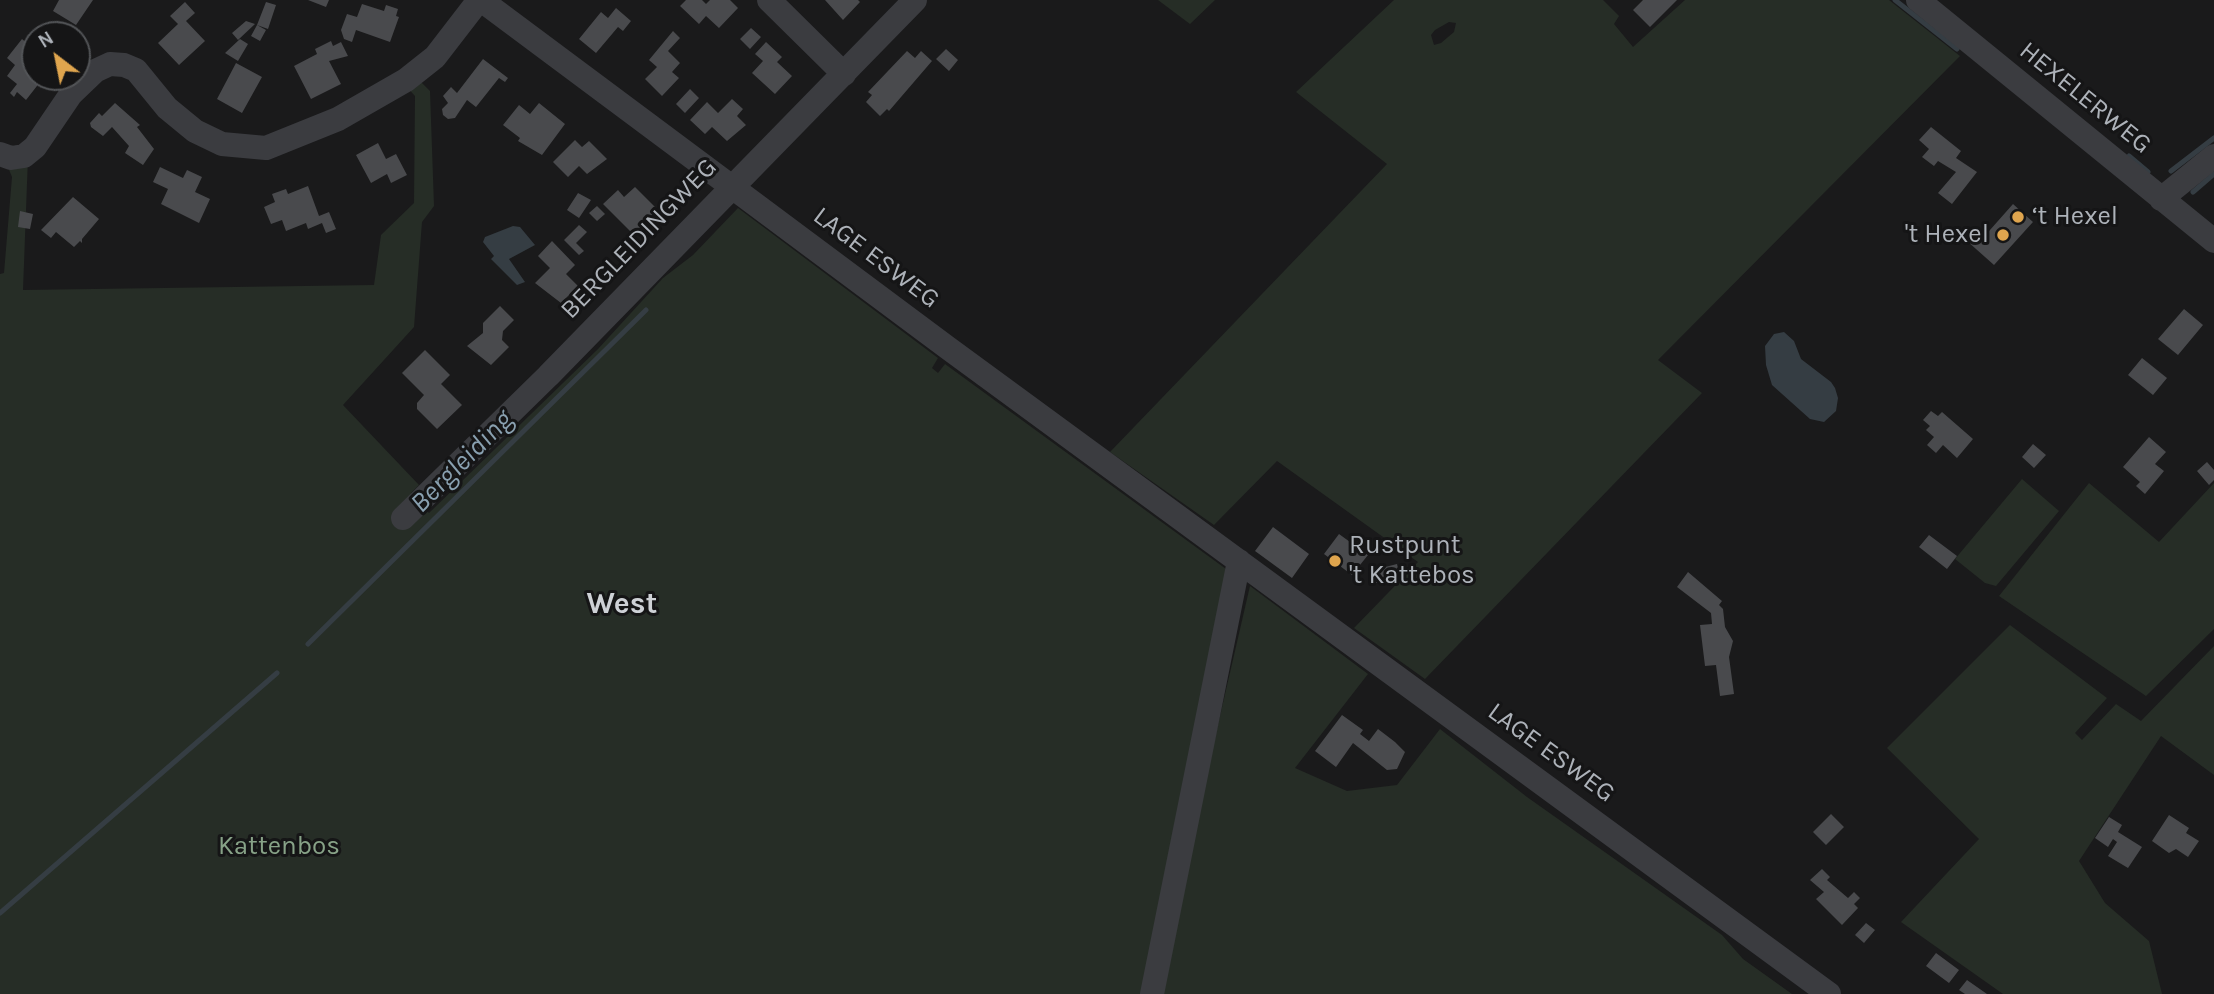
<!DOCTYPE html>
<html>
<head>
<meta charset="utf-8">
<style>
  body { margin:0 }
  #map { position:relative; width:2214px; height:994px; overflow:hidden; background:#1a1a1b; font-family:Karla,sans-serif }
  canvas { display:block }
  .north { position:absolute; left:21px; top:21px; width:70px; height:70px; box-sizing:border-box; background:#151516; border:2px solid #525457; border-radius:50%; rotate:328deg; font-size:19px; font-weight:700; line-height:28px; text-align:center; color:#adb2b9 }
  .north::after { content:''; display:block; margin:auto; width:24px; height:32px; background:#dfa54e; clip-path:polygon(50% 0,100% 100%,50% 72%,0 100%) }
</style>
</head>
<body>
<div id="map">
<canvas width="2214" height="994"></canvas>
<div class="north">N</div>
</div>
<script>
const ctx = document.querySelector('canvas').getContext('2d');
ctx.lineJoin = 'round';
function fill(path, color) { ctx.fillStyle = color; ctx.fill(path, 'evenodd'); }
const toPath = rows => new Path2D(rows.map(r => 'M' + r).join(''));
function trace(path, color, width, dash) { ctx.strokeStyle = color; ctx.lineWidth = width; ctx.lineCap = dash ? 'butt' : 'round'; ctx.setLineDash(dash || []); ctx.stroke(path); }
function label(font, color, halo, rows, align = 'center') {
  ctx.font = font + ' Karla,sans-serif'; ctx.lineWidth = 6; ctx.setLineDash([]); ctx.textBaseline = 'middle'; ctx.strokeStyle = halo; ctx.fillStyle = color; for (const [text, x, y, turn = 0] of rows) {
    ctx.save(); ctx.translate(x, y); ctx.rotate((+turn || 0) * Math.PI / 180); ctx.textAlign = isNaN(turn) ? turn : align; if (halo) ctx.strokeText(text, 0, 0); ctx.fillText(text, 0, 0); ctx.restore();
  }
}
const green = toPath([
  [1158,0,1215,0,1190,24],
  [1394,0,1603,0,1619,16,1614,24,1633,47,1685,0,1889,0,1960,56,1658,360,1702,393,1425,679,1354,628,1418,562,1277,461,1214,525,1110,452,1387,164,1296,92],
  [1449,22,1456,23,1454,32,1441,43,1434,45,1431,35,1435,30],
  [416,77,430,91,434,206,422,222,414,327,343,405,419,485,411,493,429,513,598,349,663,278,693,255,738,208,938,358,932,368,938,373,945,364,1226,569,1142,994,0,994,0,274,4,273,12,177,5,160,28,157,23,290,374,285,381,235,414,203,415,96,404,84],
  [2022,479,2059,511,1996,586,1985,583,1955,559],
  [2089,483,2159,542,2214,483,2214,629,2146,696,1999,596],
  [1250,586,1368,674,1295,768,1347,791,1397,785,1440,729,1527,797,1722,935,1743,959,1792,994,1162,994,1208,768],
  [2010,625,2107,698,2075,733,2082,740,2116,704,2141,721,2214,646,2214,775,2161,736,2079,861,2105,903,2149,941,2162,994,2003,994,1901,922,1979,839,1887,748]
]);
const water = toPath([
  [513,226,520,227,535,245,509,259,525,282,517,285,491,259,494,256,483,242,485,237],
  [1784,332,1794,341,1801,359,1831,382,1835,388,1838,398,1836,411,1824,422,1810,419,1772,385,1766,365,1765,346,1774,334]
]);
const stream = toPath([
  [1895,0,1957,49],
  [2129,156,2148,172],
  [2171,171,2214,138],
  [2193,192,2214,174],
  [308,644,646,310],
  [0,913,277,673]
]);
const building = toPath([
  [59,0,93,0,76,25,53,11],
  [308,0,329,0,326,7],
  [686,0,702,0,706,4,710,0,730,0,738,8,719,28,706,16,699,24,680,6],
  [825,0,858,0,860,2,843,20],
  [1643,0,1677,0,1650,27,1633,10],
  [185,2,195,13,186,21,205,41,179,65,158,43,178,24,170,16],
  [266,2,276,5,268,29,257,25],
  [362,4,384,11,386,5,398,9,396,16,399,17,390,42,356,30,352,42,344,39,341,30,347,14,357,17],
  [616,8,631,21,623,31,618,27,596,53,579,39,601,12,608,18],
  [246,21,255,24,238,40,232,33],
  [257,25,266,30,260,41,251,36],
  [751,28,761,37,750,49,740,39],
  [673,31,680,38,668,51,680,63,672,72,679,78,662,96,645,79,657,67,649,60],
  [22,39,35,50,31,60,27,57,24,61,35,69,35,77,44,77,26,100,17,92,14,97,10,93,17,84,7,76,15,65,7,58],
  [240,39,248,44,238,61,225,53],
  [331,41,333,46,341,42,348,56,329,61,341,84,311,99,294,66,317,54,315,49],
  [766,42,782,57,777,62,792,76,775,94,752,73,763,61,755,54],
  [946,49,958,60,949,71,936,59],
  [907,51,915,58,921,51,932,61,889,111,887,109,880,116,866,102,872,95,868,92],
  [483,59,508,78,505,82,499,78,476,107,467,100,455,118,448,119,443,115,442,109,448,103,443,96,451,87,457,93],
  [236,63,262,77,242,113,217,99],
  [690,89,699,98,685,113,676,104],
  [732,99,743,109,737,116,746,125,727,141,712,127,705,134,690,120,707,102,718,113],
  [115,103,140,125,137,127,154,149,143,165,125,153,129,146,112,127,103,136,91,127,90,123,99,113,102,116],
  [539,103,565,124,542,155,518,141,520,138,503,125,519,105,530,114],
  [1931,127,1961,151,1956,158,1977,172,1952,204,1938,193,1956,172,1938,161,1934,166,1922,157,1929,149,1919,140],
  [575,140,582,147,589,141,607,159,587,174,579,166,568,177,553,162],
  [378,143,386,159,396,154,407,175,391,183,387,174,371,183,356,155],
  [160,167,183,178,187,170,202,177,195,192,210,199,199,223,161,204,168,189,153,182],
  [308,186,319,216,329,212,336,229,326,233,322,223,308,229,306,223,286,231,282,220,271,224,264,207,275,202,272,194,286,189,288,194],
  [635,187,658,210,633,234,603,204,618,190,624,197],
  [578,193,591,200,579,218,567,210],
  [73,197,99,219,82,239,82,243,80,241,74,247,56,232,51,238,41,230],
  [2013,204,2033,222,1994,265,1967,241,1975,232,1982,239],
  [597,206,605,214,597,221,589,213],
  [20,211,33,214,30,229,18,227],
  [579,225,587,232,576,243,584,251,579,255,564,240],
  [552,241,575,265,566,274,578,286,561,303,535,283,550,268,538,256],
  [500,306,514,320,503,331,502,340,509,347,491,365,467,346,483,333,483,323],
  [2184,309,2203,325,2178,355,2158,339],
  [425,350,450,375,441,384,462,405,437,429,417,409,417,403,424,395,402,373],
  [2142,358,2167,378,2153,395,2128,375],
  [1931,411,1938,416,1942,412,1973,439,1957,458,1943,445,1936,453,1927,445,1934,437,1926,430,1930,426,1923,420],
  [2149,437,2166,452,2155,464,2164,471,2145,494,2136,486,2140,482,2123,467],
  [2033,444,2046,455,2034,468,2022,457],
  [2207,462,2214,470,2214,480,2209,485,2197,471],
  [1273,527,1309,554,1292,578,1255,551],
  [1339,534,1368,555,1352,575,1324,554],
  [1929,535,1957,556,1947,569,1919,547],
  [1397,564,1400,578,1376,583,1373,570],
  [1688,572,1722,601,1719,605,1723,609,1725,627,1733,641,1729,657,1734,694,1720,696,1716,665,1705,666,1700,625,1712,624,1711,613,1677,587],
  [1342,715,1363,730,1360,734,1369,741,1378,729,1395,742,1405,752,1397,769,1387,770,1353,743,1336,767,1315,751],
  [1831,814,1844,827,1826,845,1813,832],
  [2169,815,2189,828,2186,833,2199,841,2188,857,2176,849,2169,853,2152,841],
  [2109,817,2122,825,2118,832,2142,847,2128,868,2108,856,2117,842,2113,839,2108,847,2095,838],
  [1822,869,1830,877,1827,880,1848,898,1854,892,1860,898,1854,904,1858,908,1842,925,1816,899,1824,892,1810,880],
  [1866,923,1875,930,1864,943,1855,935],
  [1936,953,1959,970,1949,983,1926,966],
  [1967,980,1987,994,1965,994,1959,990]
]);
const minor = toPath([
  [481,0,948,348,1829,994],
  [769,0,844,74],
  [1918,0,2214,241],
  [0,154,11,158,24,156,35,147,71,94,95,71,110,64,124,65,136,70,167,108,195,131,222,144,266,148,338,119,406,80,435,57,479,0],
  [2161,199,2214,156],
  [403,518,548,376,915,0],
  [1152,994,1239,561]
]);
const markers = [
  [2018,217,7,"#dfa54e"],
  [2003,235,7,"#dfa54e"],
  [1335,561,7,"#dfa54e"]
];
const streetNames = [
  ["HEXELERWEG",2085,98,39],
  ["BERGLEIDINGWEG",639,239,-46],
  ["LAGE ESWEG",876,258,37],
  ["LAGE ESWEG",1551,753,36]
];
const poiNames = [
  ["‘t Hexel",2032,217],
  ["'t Hexel",1989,235,"right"],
  ["Rustpunt",1349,546],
  ["'t Kattebos",1349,576]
];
const parkNames = [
  ["Kattenbos",279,847]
];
const waterNames = [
  ["Bergleiding",462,462,-45]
];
const quarterNames = [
  ["West",622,604]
];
fill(green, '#262d26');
fill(water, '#353d43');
trace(stream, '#353d43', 5);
fill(building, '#494a4d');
trace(minor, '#3b3c40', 24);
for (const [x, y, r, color] of markers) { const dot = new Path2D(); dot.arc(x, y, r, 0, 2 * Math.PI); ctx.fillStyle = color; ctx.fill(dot); trace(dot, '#151516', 2.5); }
label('26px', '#adb2b9', '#151516', streetNames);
label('26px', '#adb2b9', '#151516', poiNames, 'left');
label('26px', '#87a287', '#151516', parkNames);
label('italic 28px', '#89a0b0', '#151516', waterNames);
label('bold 30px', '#ced1d6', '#151516', quarterNames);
</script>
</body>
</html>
